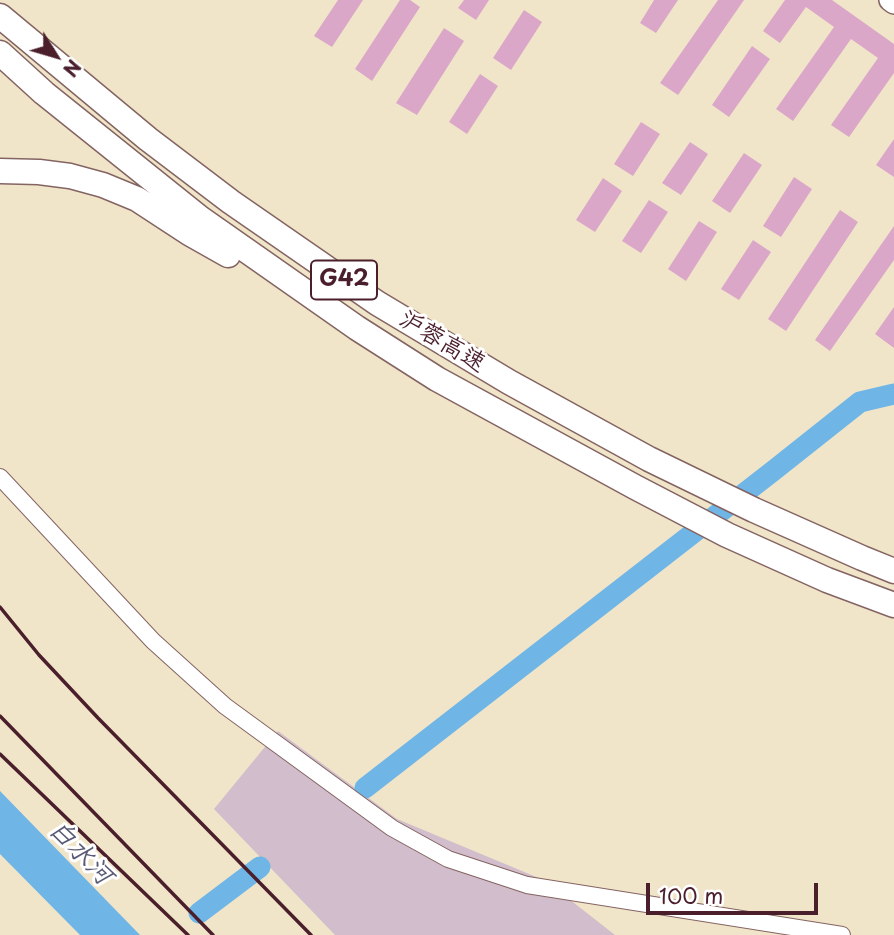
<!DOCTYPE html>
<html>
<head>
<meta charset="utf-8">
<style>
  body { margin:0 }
  #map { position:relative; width:894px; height:935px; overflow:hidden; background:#f0e5c9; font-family:"Playpen Sans",sans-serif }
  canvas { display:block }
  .north { position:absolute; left:21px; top:21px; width:70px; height:70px; -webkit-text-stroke:5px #fff; paint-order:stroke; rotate:127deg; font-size:19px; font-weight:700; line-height:28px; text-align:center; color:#4a1f2b }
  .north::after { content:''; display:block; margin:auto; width:24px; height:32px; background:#4a1f2b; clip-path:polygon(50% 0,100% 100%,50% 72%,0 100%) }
  .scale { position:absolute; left:646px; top:883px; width:172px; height:32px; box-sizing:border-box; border:4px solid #4a1f2b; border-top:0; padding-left:9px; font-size:21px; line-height:24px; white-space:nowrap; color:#4a1f2b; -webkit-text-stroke:5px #fff; paint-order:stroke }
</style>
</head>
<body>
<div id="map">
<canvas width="894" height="935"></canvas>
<div class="north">N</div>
<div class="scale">100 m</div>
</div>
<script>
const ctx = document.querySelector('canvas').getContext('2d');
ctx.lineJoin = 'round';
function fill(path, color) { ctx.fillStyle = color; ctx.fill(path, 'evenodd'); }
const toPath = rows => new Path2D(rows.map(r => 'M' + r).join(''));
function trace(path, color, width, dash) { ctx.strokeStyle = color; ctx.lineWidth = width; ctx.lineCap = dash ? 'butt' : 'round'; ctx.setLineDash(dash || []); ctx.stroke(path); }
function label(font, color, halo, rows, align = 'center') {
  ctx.font = font + ' "Playpen Sans","LXGW WenKai TC",sans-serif'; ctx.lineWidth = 6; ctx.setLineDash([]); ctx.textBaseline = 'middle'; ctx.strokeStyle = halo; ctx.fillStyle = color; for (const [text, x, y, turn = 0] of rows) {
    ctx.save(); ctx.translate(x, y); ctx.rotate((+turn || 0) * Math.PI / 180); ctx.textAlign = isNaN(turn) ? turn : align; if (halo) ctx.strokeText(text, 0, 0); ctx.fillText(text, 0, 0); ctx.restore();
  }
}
const industrial = toPath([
  [278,731,397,819,546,881,615,935,335,935,214,809]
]);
const water = toPath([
  [0,791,69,862,140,935,80,935,0,854]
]);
const river = toPath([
  [365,788,773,471,860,402,894,394],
  [199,913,260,867]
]);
const building = toPath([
  [338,0,363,0,332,47,314,36],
  [400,0,410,0,420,7,372,81,355,69],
  [464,0,489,0,476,20,458,8],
  [654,0,678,0,656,33,640,23],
  [718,0,744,0,678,95,660,83],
  [785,0,832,0,894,44,894,73,849,137,831,125,878,58,851,39,793,121,776,109,834,27,806,7,780,43,763,31],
  [524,10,542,22,511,70,493,58],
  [444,28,464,41,417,115,396,103],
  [752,46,770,59,729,117,712,105],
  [480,74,498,86,467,134,449,122],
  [641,122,660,134,633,176,614,164],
  [894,139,894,177,876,165],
  [690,142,708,154,681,195,662,183],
  [744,153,762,165,730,213,712,201],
  [794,177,812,189,781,237,763,226],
  [603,178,622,191,595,232,576,220],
  [649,200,668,212,641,253,622,241],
  [840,210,858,222,786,331,768,319],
  [699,221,717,232,686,281,668,269],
  [894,226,894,260,830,351,815,340],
  [753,240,771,252,739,300,721,289],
  [894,307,894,348,875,334]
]);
const minor = toPath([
  [0,477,153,641,225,706,392,828,448,859,527,885,842,935]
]);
const major = toPath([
  [890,0,894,3]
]);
const highway = toPath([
  [0,16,148,139,231,202,377,303,509,382,649,459,754,510,862,558,894,571],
  [0,53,44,93,200,218,357,328,437,379,635,487,727,535,827,580,894,605],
  [0,171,39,172,70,176,103,185,137,199,189,233,228,255]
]);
const rail = toPath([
  [0,607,39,655,98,718,311,935],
  [0,716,213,935],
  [0,754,188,935]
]);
const shields = [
  [344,280,66]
];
const shieldNames = [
  ["G42",344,280]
];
const streetNames = [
  ["沪蓉高速",442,342,31]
];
const waterNames = [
  ["白水河",80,853,46]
];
fill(industrial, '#d1bdcb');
fill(water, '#6fb5e6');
trace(river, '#6fb5e6', 21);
fill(building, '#dba7c8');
trace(minor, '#846462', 18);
trace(major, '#846462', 24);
trace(highway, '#846462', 27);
trace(minor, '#fff', 16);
trace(major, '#fff', 21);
trace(highway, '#fff', 24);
trace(rail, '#4a1f2b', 3.5);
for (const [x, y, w] of shields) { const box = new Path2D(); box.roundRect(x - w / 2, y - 19.5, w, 39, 5); ctx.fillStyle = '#fff'; ctx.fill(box); trace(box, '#4a1f2b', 2); }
label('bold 23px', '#4a1f2b', null, shieldNames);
label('24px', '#4a1f2b', '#fff', streetNames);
label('italic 26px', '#595b76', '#fff', waterNames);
</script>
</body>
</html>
